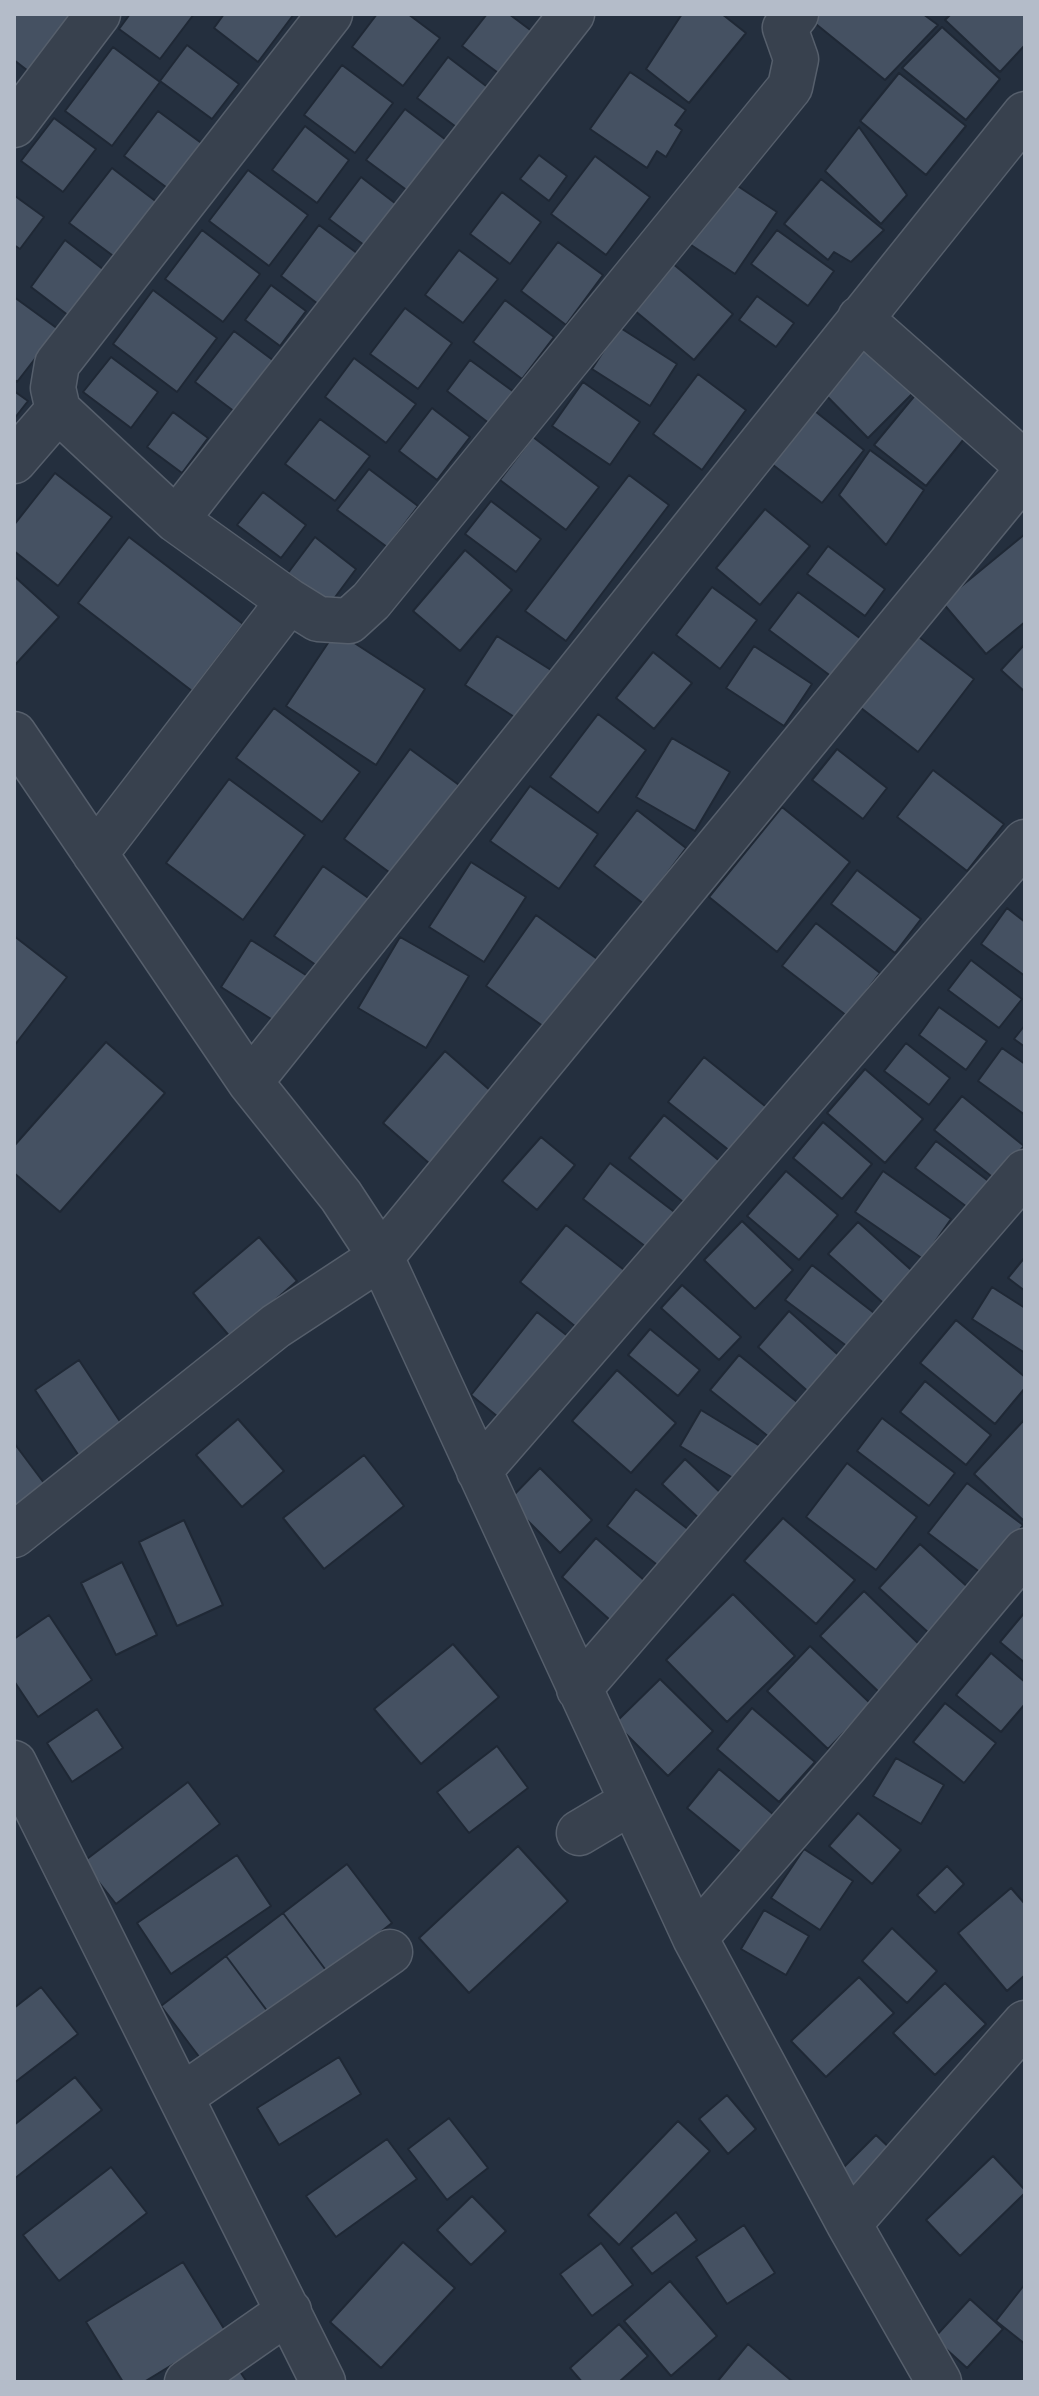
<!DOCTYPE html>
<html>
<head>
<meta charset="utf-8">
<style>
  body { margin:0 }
  #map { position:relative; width:1039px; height:2396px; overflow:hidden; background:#242f3e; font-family:"Source Sans 3",sans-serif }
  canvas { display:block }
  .frame { position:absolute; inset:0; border:16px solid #b4bcc9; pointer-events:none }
</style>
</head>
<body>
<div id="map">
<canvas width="1039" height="2396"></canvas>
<div class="frame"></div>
</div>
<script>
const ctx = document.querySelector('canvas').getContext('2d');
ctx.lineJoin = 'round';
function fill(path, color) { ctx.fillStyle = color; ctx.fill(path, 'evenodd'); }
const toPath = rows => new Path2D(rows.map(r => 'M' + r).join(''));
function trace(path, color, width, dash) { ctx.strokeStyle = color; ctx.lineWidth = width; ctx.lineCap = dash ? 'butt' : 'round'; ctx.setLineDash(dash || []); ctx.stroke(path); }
const building = toPath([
  [14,14,70,14,80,22,37,78,14,60,14,14],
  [130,14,194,14,160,59,119,29,130,14],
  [224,14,294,14,258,62,214,28,224,14],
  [377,14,408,14,440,38,403,86,352,47,377,14],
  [487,14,509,14,537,35,505,78,462,46,487,14],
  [682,14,722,14,746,33,689,103,646,69,682,14],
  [808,14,923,14,938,25,885,80,806,16,808,14],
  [951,14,1025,14,1025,45,1000,72,945,20,951,14],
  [942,27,1000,79,966,120,902,68,942,27],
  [187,45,239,84,212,119,160,81,187,45],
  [113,47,160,82,112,146,65,111,113,47],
  [448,57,494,92,463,132,417,98,448,57],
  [342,65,393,103,355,153,304,115,342,65],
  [630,72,686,110,675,125,682,130,666,157,657,151,647,168,590,129,630,72],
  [899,73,966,126,926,175,860,121,899,73],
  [405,109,454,146,416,197,366,160,405,109],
  [158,111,204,145,170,190,124,156,158,111],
  [54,118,96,149,63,192,21,161,54,118],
  [305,126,349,160,317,203,272,170,305,126],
  [859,127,907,195,881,224,825,171,859,127],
  [539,155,567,176,549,201,520,179,539,155],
  [595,156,650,197,606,255,551,214,595,156],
  [112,168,162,206,120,261,69,223,112,168],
  [248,170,308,215,269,266,209,221,248,170],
  [361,177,400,207,368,248,329,219,361,177],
  [724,177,777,212,735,274,682,239,724,177],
  [821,179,884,230,851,262,834,252,828,260,784,224,821,179],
  [502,192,541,222,510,264,470,234,502,192],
  [15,196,44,217,20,249,14,245,15,196],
  [319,225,365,259,326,310,281,276,319,225],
  [202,230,260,274,223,322,165,279,202,230],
  [777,230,834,271,808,306,751,264,777,230],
  [65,240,104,270,69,316,31,287,65,240],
  [558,242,603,275,566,325,521,291,558,242],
  [459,250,498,279,463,323,425,295,459,250],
  [672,263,733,314,694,360,634,310,672,263],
  [271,285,306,311,280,346,245,320,271,285],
  [153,290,217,338,177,392,113,344,153,290],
  [757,296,794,323,776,347,739,320,757,296],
  [14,297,58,329,17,382,14,379,14,297],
  [505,300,554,337,522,379,473,342,505,300],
  [405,308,452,343,418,389,370,354,405,308],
  [619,327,677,364,650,406,592,369,619,327],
  [234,331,278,364,239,415,195,382,234,331],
  [867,336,916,390,868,438,816,385,867,336],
  [111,357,158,392,131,428,83,392,111,357],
  [354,358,416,404,386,443,325,397,354,358],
  [470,360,514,392,490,424,447,391,470,360],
  [698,374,746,410,702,470,653,434,698,374],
  [583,382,640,422,610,465,552,426,583,382],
  [921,388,972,429,926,486,874,445,921,388],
  [14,391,28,401,14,419,14,391],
  [801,400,864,450,822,503,759,454,801,400],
  [432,408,470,437,437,480,399,451,432,408],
  [173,412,208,438,182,473,147,447,173,412],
  [320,419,370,456,335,501,285,464,320,419],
  [533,437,599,487,566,530,500,480,533,437],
  [870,450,924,490,886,545,839,495,870,450],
  [369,469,418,506,387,547,337,510,369,469],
  [55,473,112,517,58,586,14,551,14,525,55,473],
  [629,475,669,505,566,641,525,611,629,475],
  [263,492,306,525,281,558,237,525,263,492],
  [491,501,541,539,516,572,465,534,491,501],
  [765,509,810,546,760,605,716,568,765,509],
  [1025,534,1025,622,986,654,942,602,1025,534],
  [129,537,243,624,192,691,78,603,129,537],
  [315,537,356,569,330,604,288,573,315,537],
  [828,546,885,589,865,616,807,574,828,546],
  [465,550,512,590,460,651,413,611,465,550],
  [14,576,59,617,14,666,14,576],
  [712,587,757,620,720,669,676,635,712,587],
  [798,592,861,639,832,677,769,630,798,592],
  [907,628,974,679,918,752,852,701,907,628],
  [336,631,425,689,376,765,286,706,336,631],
  [497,636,551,670,519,720,465,685,497,636],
  [1025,644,1025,692,1001,670,1025,644],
  [754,646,812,684,784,726,726,688,754,646],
  [653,652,692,683,654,729,616,698,653,652],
  [274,708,360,772,322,822,236,758,274,708],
  [598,714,646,750,598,813,550,777,598,714],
  [672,738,730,772,695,831,636,797,672,738],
  [410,749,459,785,393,875,344,839,410,749],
  [837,749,887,788,863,819,812,780,837,749],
  [933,770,1004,824,967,871,897,817,933,770],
  [229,779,305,835,243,920,166,863,229,779],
  [530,786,598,834,559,889,490,841,530,786],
  [782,807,850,862,777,952,709,897,782,807],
  [637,810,686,848,644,904,594,866,637,810],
  [471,862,526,897,484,962,429,927,471,862],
  [323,866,374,902,326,972,274,936,323,866],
  [857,870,921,919,895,953,831,904,857,870],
  [1007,908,1025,922,1025,976,981,944,1007,908],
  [536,915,600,961,550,1031,486,986,536,915],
  [816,923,880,973,847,1016,782,966,816,923],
  [14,936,67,977,14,1046,14,936],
  [400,937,469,976,426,1048,358,1008,400,937],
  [251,940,309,977,279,1024,221,987,251,940],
  [971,960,1022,999,999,1028,948,990,971,960],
  [939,1007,987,1041,966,1070,919,1035,939,1007],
  [1025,1025,1025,1047,1014,1039,1025,1025],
  [106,1042,165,1093,60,1212,14,1173,14,1146,106,1042],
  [906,1043,950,1078,929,1105,884,1071,906,1043],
  [1002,1048,1025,1064,1025,1115,978,1081,1002,1048],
  [445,1051,492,1092,430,1164,383,1123,445,1051],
  [704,1057,770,1110,735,1155,668,1102,704,1057],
  [865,1069,923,1119,885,1163,827,1113,865,1069],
  [962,1096,1024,1146,996,1180,934,1130,962,1096],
  [664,1115,722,1163,688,1206,629,1158,664,1115],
  [823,1122,872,1164,842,1199,793,1158,823,1122],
  [541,1137,575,1165,537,1210,502,1181,541,1137],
  [936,1141,995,1186,975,1213,915,1168,936,1141],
  [610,1163,681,1217,654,1253,583,1199,610,1163],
  [786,1171,838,1215,799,1260,747,1216,786,1171],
  [883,1171,951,1219,923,1259,855,1212,883,1171],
  [742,1221,793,1270,755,1309,704,1260,742,1221],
  [858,1222,919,1277,890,1309,828,1254,858,1222],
  [566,1225,628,1273,581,1331,520,1282,566,1225],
  [259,1237,297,1281,231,1338,193,1293,259,1237],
  [1025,1257,1025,1291,1008,1278,1025,1257],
  [812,1265,878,1316,852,1350,785,1300,812,1265],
  [682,1285,741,1337,719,1360,661,1308,682,1285],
  [992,1287,1025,1308,1025,1353,972,1319,992,1287],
  [789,1311,853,1368,821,1403,758,1347,789,1311],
  [537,1312,574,1341,508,1425,471,1395,537,1312],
  [956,1320,1025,1377,1025,1388,995,1424,920,1363,956,1320],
  [650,1329,700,1370,678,1396,628,1355,650,1329],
  [739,1355,802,1406,774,1441,710,1390,739,1355],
  [79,1360,127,1432,83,1462,35,1390,79,1360],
  [617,1370,676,1423,631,1473,572,1421,617,1370],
  [925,1381,991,1435,966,1465,900,1412,925,1381],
  [701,1410,760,1446,738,1481,680,1446,701,1410],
  [882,1418,955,1473,929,1506,857,1451,882,1418],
  [238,1419,284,1471,242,1507,196,1455,238,1419],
  [1024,1420,1025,1518,1023,1520,974,1474,1024,1420],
  [14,1443,53,1495,14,1524,14,1443],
  [364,1455,404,1506,324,1569,283,1518,364,1455],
  [685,1459,725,1497,702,1521,662,1484,685,1459],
  [847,1463,917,1517,876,1570,806,1517,847,1463],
  [540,1468,592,1520,560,1553,508,1501,540,1468],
  [967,1483,1023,1525,985,1576,928,1533,967,1483],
  [636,1489,689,1530,660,1567,607,1526,636,1489],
  [783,1518,855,1580,816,1624,744,1561,783,1518],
  [184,1520,223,1605,177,1626,139,1542,184,1520],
  [596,1538,645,1581,610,1620,562,1577,596,1538],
  [920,1544,971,1590,930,1634,879,1588,920,1544],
  [122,1562,157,1635,116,1655,81,1583,122,1562],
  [864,1591,923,1648,880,1693,820,1636,864,1591],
  [733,1594,795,1656,727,1722,666,1660,733,1594],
  [1025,1612,1025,1663,1000,1642,1025,1612],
  [49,1615,92,1680,38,1717,14,1681,14,1639,49,1615],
  [453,1644,499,1697,421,1764,374,1709,453,1644],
  [810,1646,871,1704,828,1749,767,1691,810,1646],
  [991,1653,1025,1682,1025,1704,1001,1732,956,1695,991,1653],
  [660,1679,713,1731,668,1776,615,1723,660,1679],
  [945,1703,996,1743,964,1783,913,1742,945,1703],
  [752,1708,815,1762,779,1802,717,1749,752,1708],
  [97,1709,123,1748,72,1782,47,1743,97,1709],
  [497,1746,528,1788,469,1833,437,1792,497,1746],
  [896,1758,944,1785,921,1824,873,1796,896,1758],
  [719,1769,774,1815,743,1854,687,1808,719,1769],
  [188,1782,220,1824,116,1904,83,1862,188,1782],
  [858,1813,901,1850,872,1884,829,1846,858,1813],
  [518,1846,568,1901,469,1993,419,1938,518,1846],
  [804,1849,853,1881,820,1930,771,1898,804,1849],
  [237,1855,271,1906,171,1974,137,1923,237,1855],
  [347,1864,392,1923,328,1973,283,1913,347,1864],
  [947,1866,964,1884,935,1913,917,1895,947,1866],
  [1011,1888,1025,1904,1025,1975,1007,1991,958,1933,1011,1888],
  [764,1910,809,1936,786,1975,741,1949,764,1910],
  [283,1913,328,1973,271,2016,226,1956,283,1913],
  [892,1928,937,1971,907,2003,862,1961,892,1928],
  [226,1956,271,2016,206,2066,161,2006,226,1956],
  [859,1977,894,2013,826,2077,791,2041,859,1977],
  [945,1983,986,2024,935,2075,893,2033,945,1983],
  [41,1987,78,2034,14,2083,14,2008,41,1987],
  [339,2057,361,2094,279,2145,257,2108,339,2057],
  [75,2077,102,2110,14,2179,14,2125,75,2077],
  [727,2095,756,2129,728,2154,699,2119,727,2095],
  [449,2118,488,2168,447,2200,408,2149,449,2118],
  [678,2121,710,2151,619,2245,588,2215,678,2121],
  [876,2135,898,2156,859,2195,837,2174,876,2135],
  [387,2139,417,2179,336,2237,306,2196,387,2139],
  [993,2156,1025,2190,1025,2193,960,2256,926,2220,993,2156],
  [111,2167,147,2213,59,2281,23,2235,111,2167],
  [472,2196,506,2231,471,2265,437,2230,472,2196],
  [676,2212,697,2240,652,2274,631,2248,676,2212],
  [744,2225,775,2273,727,2304,696,2257,744,2225],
  [403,2242,455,2288,381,2368,330,2322,403,2242],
  [601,2243,633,2285,592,2316,560,2274,601,2243],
  [183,2262,226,2332,144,2382,123,2382,86,2322,183,2262],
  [670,2281,717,2336,671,2376,624,2321,670,2281],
  [1025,2284,1025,2344,996,2321,1025,2284],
  [970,2299,1003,2329,967,2368,934,2338,970,2299],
  [619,2324,648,2356,619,2382,582,2382,570,2368,619,2324],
  [748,2344,793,2382,717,2382,748,2344],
  [239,2370,247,2382,222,2382,239,2370]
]);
const minor = toPath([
  [14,125,98,14],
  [860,318,1025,464],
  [14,461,58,410],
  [176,520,572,14],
  [289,601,176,520,58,410,53,388,57,364,330,14],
  [14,734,250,1082,341,1196,381,1257,695,1938,849,2224,939,2382],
  [95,854,289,601,318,619,349,621,371,601,790,87,796,59,785,28,796,14],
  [250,1082,1025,114],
  [479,1471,1025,842],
  [14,1535,276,1326,381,1257,1025,473],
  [579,1689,1025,1172],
  [14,1763,323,2382],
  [579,1833,631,1802],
  [695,1938,846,1765,1025,1551],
  [182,2096,390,1952],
  [849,2224,1025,2023],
  [187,2382,289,2311]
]);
fill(building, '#455162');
trace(building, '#1f2835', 2);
trace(minor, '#565f6c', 47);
trace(minor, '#38414e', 44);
</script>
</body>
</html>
